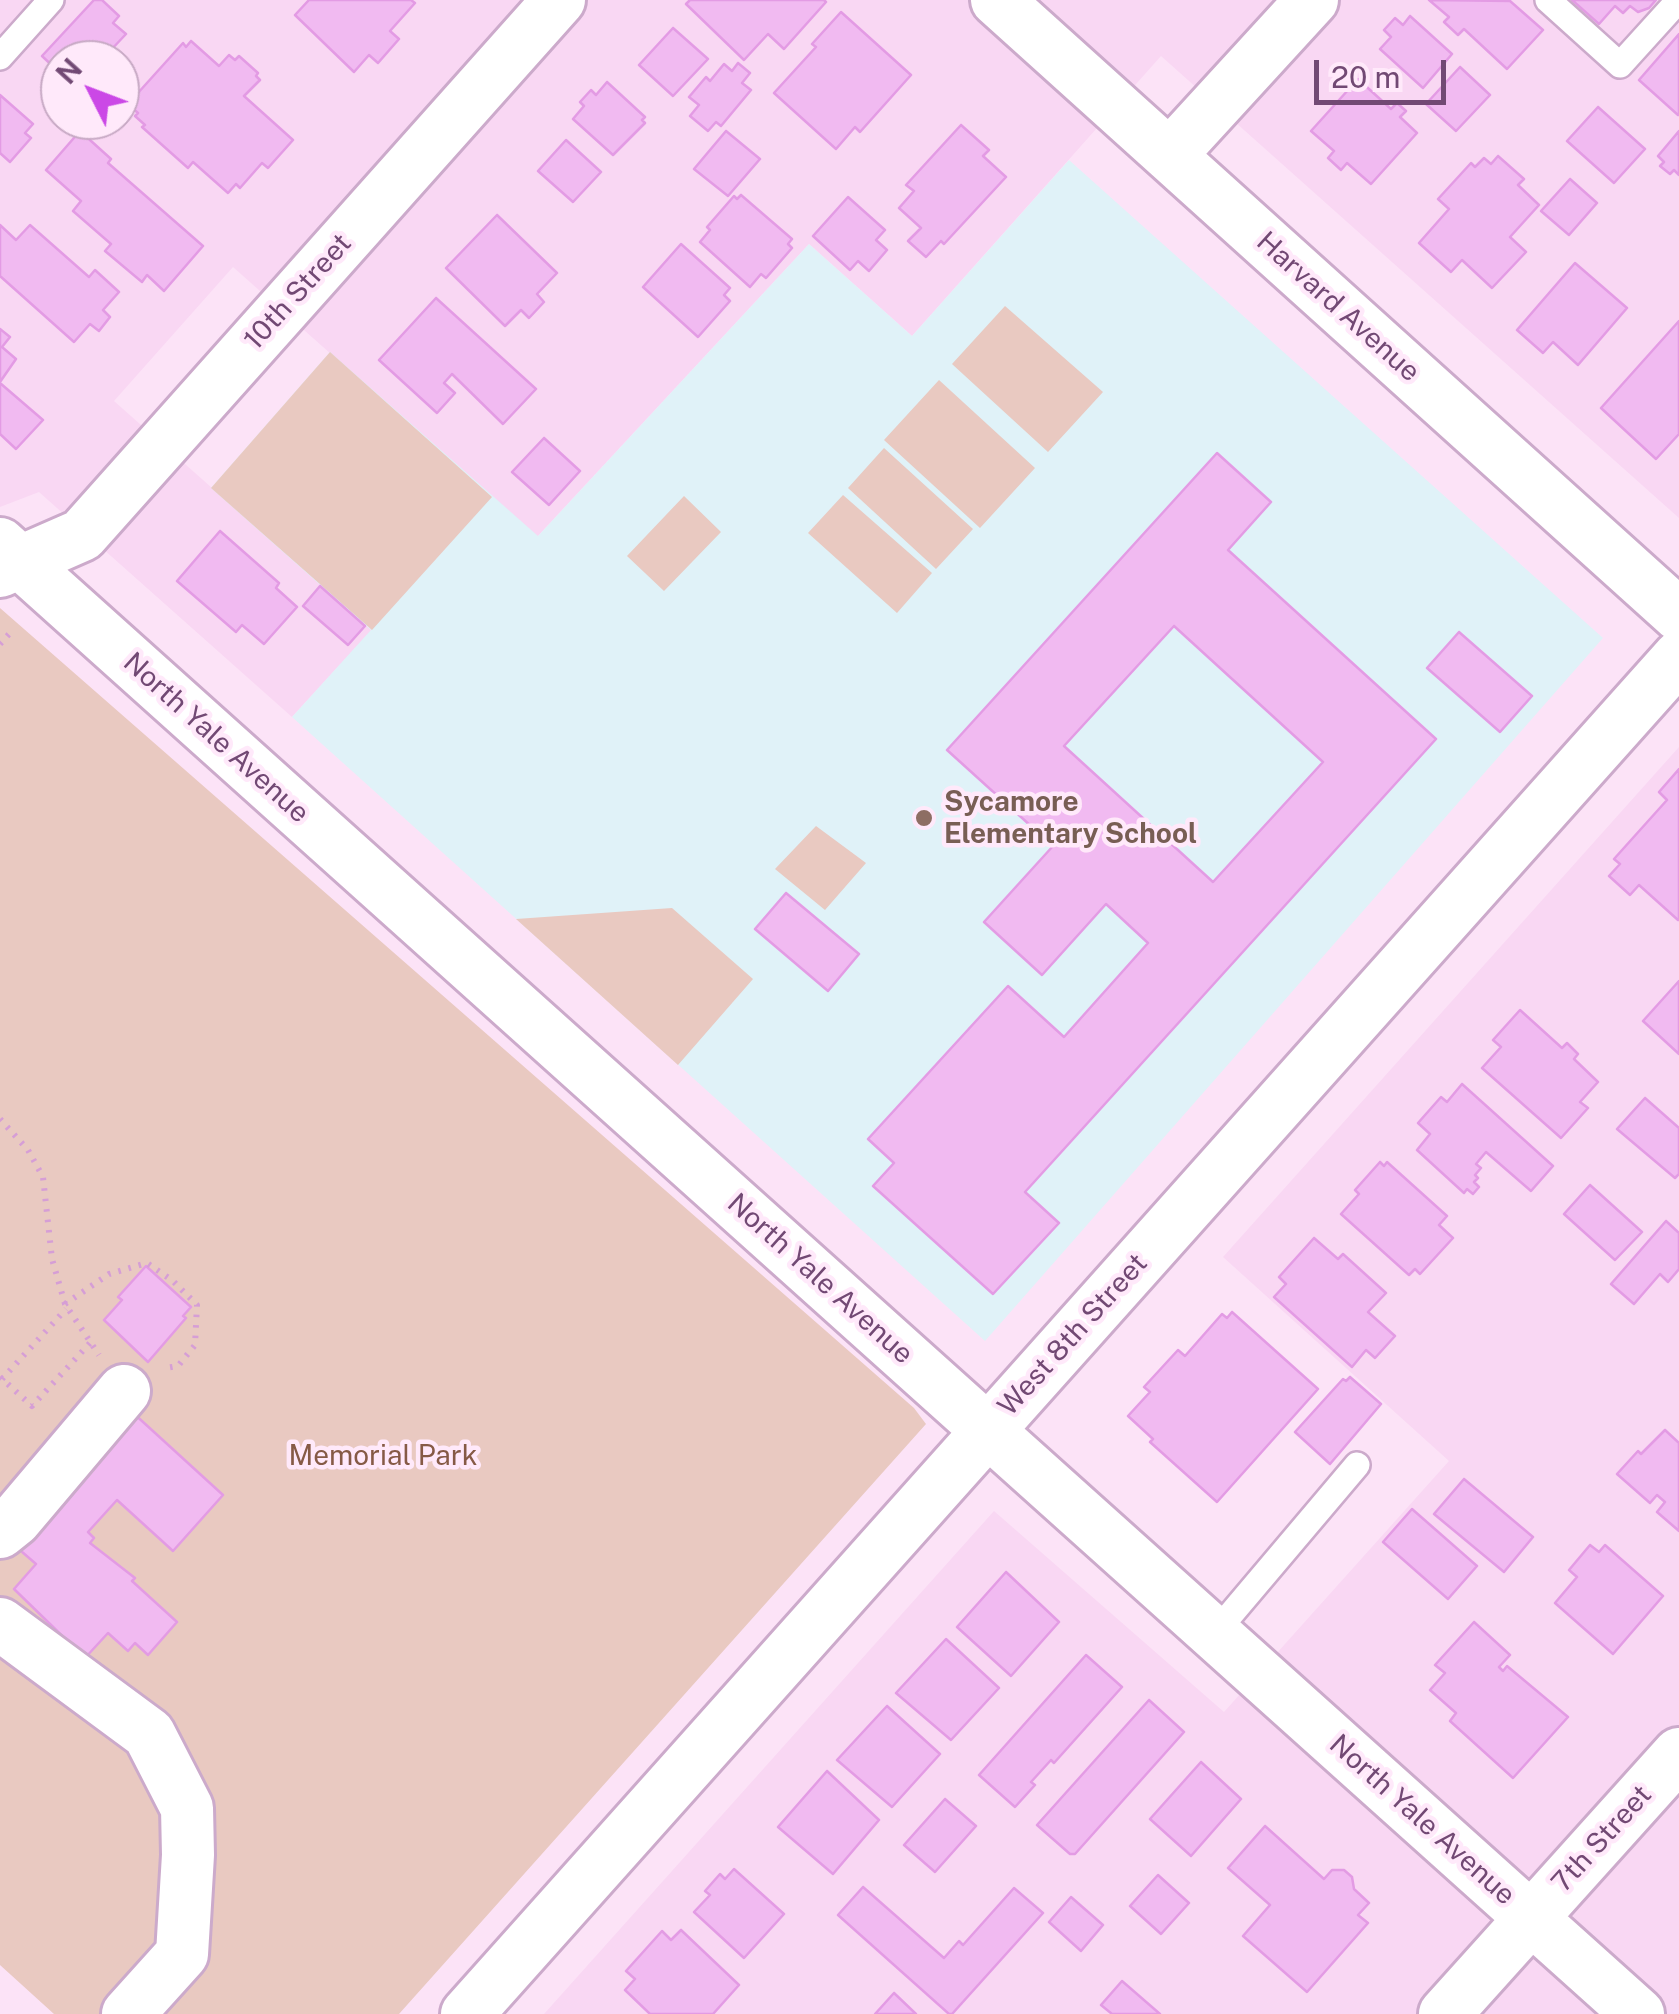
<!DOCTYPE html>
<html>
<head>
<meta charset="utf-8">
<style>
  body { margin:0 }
  #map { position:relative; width:1679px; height:2014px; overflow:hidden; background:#fce3f7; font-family:"Public Sans",sans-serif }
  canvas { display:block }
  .north { position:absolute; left:40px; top:40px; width:100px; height:100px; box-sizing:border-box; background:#ffe9fa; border:2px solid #c7a9c4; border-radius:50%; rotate:312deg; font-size:28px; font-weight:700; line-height:40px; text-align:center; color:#724974 }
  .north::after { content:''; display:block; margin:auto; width:35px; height:45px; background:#cb48e6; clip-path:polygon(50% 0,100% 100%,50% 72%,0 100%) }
  .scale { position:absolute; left:1314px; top:60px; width:132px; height:45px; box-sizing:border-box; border:5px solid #724974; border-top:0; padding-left:12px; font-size:30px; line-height:35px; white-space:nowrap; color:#724974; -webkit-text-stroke:8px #ffe9fa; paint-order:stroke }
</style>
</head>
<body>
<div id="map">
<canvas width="1679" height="2014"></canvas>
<div class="north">N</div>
<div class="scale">20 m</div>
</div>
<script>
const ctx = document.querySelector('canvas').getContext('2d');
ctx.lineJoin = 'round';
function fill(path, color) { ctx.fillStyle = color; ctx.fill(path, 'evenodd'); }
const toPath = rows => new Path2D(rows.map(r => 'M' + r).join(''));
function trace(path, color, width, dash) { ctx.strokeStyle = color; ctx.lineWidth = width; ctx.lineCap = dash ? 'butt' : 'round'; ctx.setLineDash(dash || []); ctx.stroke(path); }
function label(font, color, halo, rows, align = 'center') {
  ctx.font = font + ' "Public Sans",sans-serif'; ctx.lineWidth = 9; ctx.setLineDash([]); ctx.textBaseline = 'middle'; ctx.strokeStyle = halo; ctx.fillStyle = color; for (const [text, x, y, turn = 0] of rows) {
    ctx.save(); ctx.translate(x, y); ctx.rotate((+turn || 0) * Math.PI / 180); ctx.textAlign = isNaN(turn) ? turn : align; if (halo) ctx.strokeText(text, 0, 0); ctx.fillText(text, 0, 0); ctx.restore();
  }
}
const residential = toPath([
  [0,0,1679,0,1679,518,1161,56,912,336,809,244,537,537,233,267,114,401,372,630,292,717,39,492,0,507],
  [60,60,120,60,120,120,60,120],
  [1679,747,1679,2014,544,2014,994,1511,1224,1712,1449,1461,1223,1257]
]);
const education = toPath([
  [1069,160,1603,638,985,1341,292,717,371,630,211,488,330,352,538,536,809,244,912,336]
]);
const green = toPath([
  [1005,306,1103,392,1048,452,952,364],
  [330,352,492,497,372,630,211,488],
  [939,380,1035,468,980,528,884,440],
  [884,448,973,529,936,569,848,488],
  [843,495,932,573,897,613,808,533],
  [684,496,721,532,664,591,627,556],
  [0,608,914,1408,926,1424,399,2014,54,2014,0,1965],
  [816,826,866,863,825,910,775,869],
  [672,908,753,979,678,1065,516,919]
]);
const building = toPath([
  [94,0,102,0,119,16,113,23,126,34,110,51,115,56,112,60,60,60,60,73,42,56,94,0],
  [309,0,411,0,415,3,390,31,399,39,378,63,369,55,354,72,295,15,309,0],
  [690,0,824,0,826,2,784,49,768,34,744,60,686,4,690,0],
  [1429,0,1510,1,1543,30,1507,69,1464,29,1458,35,1444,22,1449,17,1429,0],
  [1572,0,1656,0,1649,8,1638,12,1630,6,1623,13,1615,6,1599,24,1572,0],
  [841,12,911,75,860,132,855,127,836,149,774,93,816,47,812,44,841,12],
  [1410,16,1452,54,1423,88,1380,49,1391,37,1384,30,1395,18,1403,25,1410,16],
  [673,28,708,59,673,96,639,65,673,28],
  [1679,34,1679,115,1678,115,1639,80,1679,34],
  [191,41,219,66,229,55,235,60,239,56,258,73,256,76,260,80,244,96,293,140,268,168,262,163,240,188,236,184,228,193,193,162,188,168,142,127,145,125,135,116,138,113,128,104,183,43,186,47,191,41],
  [738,63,750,73,742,83,751,90,721,126,716,122,708,131,690,116,699,105,689,97,706,77,710,81,724,64,732,71,738,63],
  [1460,67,1490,95,1456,131,1426,104,1460,67],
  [1358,79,1391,109,1397,103,1406,111,1400,117,1417,133,1371,184,1347,163,1341,170,1328,158,1334,151,1311,131,1358,79],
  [607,82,645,117,642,120,645,123,613,155,573,119,584,106,580,102,591,90,596,95,607,82],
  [0,95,33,124,25,133,31,138,10,162,0,153,0,95],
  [1598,107,1645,149,1614,183,1567,141,1598,107],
  [961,125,989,150,983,156,1006,177,944,244,941,241,926,257,908,241,921,228,899,208,914,191,906,185,961,125],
  [80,131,111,159,108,163,203,246,164,291,147,275,142,282,105,251,111,244,73,211,81,201,46,170,80,131],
  [726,131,760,159,728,196,694,169,726,131],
  [1679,131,1679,175,1674,170,1670,174,1660,166,1664,162,1658,156,1679,131],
  [566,140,601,172,573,202,538,171,566,140],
  [1498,156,1524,179,1518,185,1539,205,1510,237,1526,252,1492,288,1462,260,1451,272,1419,243,1449,209,1438,199,1471,163,1475,167,1484,158,1491,164,1498,156],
  [1570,179,1597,203,1569,235,1541,211,1570,179],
  [741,195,792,239,788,244,792,248,766,278,761,274,750,287,700,242,710,230,707,227,734,196,737,199,741,195],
  [848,197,885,230,876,240,887,250,869,271,858,261,850,270,813,236,848,197],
  [497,215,557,273,537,294,544,302,529,318,521,310,505,326,446,268,497,215],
  [0,225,16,240,30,225,89,277,95,270,119,292,103,310,110,317,99,331,90,324,74,342,0,276,0,225],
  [681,244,730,288,724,295,730,301,698,337,643,287,681,244],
  [1575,263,1627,308,1578,365,1553,342,1543,353,1517,330,1575,263],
  [436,298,536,389,503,424,452,374,444,383,455,393,437,413,379,360,436,298],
  [1679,321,1679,434,1656,459,1601,408,1679,321],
  [0,329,10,337,2,347,16,359,0,382,0,329],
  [0,383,43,420,16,449,0,434,0,383],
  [544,438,580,471,549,505,512,472,544,438],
  [1217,453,1271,502,1228,550,1436,739,1025,1192,1059,1223,993,1294,873,1186,894,1163,868,1139,1008,986,1064,1037,1148,943,1106,904,1042,975,984,922,1053,846,947,750,1217,453],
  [1174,626,1323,762,1213,882,1064,746,1174,626],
  [220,531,279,583,276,588,297,607,264,644,242,625,236,632,177,581,220,531],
  [320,586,365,626,348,645,303,606,320,586],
  [1459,632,1532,696,1500,732,1427,668,1459,632],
  [1679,769,1679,920,1678,920,1639,885,1630,895,1609,876,1620,864,1614,859,1667,800,1659,792,1679,769],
  [786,893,859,954,828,991,755,929,786,893],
  [1679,981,1679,1054,1643,1021,1679,981],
  [1520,1010,1562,1048,1567,1043,1578,1054,1574,1059,1598,1082,1580,1102,1588,1108,1561,1138,1482,1068,1501,1047,1493,1040,1520,1010],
  [1462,1084,1553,1166,1531,1191,1486,1152,1476,1164,1481,1168,1475,1175,1478,1178,1474,1182,1479,1187,1473,1194,1467,1189,1464,1193,1417,1150,1430,1134,1418,1123,1441,1097,1447,1102,1462,1084],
  [1645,1098,1679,1128,1679,1174,1675,1178,1617,1129,1645,1098],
  [1380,1162,1384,1166,1387,1162,1447,1216,1439,1225,1453,1238,1420,1274,1415,1269,1409,1275,1341,1214,1359,1194,1355,1190,1380,1162],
  [1590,1185,1642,1232,1615,1260,1564,1214,1590,1185],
  [1666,1221,1679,1233,1679,1269,1668,1282,1660,1274,1634,1304,1611,1284,1666,1221],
  [1314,1238,1338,1259,1343,1254,1386,1293,1368,1312,1395,1336,1375,1358,1366,1350,1352,1367,1274,1297,1286,1284,1279,1277,1314,1238],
  [146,1266,191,1307,183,1316,186,1318,148,1362,104,1320,122,1300,118,1297,146,1266],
  [1232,1312,1318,1389,1217,1502,1150,1442,1153,1439,1128,1416,1150,1392,1144,1387,1178,1350,1185,1356,1222,1314,1227,1318,1232,1312],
  [1350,1377,1381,1404,1330,1464,1295,1432,1343,1379,1346,1381,1350,1377],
  [131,1411,223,1495,173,1551,117,1500,88,1532,94,1538,90,1543,135,1578,132,1581,177,1622,148,1655,135,1643,128,1651,108,1633,85,1658,14,1589,36,1564,21,1551,47,1522,131,1411],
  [1665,1430,1679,1443,1679,1531,1657,1512,1665,1502,1657,1495,1650,1503,1617,1474,1638,1451,1641,1454,1665,1430],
  [1464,1479,1533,1537,1504,1572,1434,1514,1464,1479],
  [1412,1509,1477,1566,1448,1599,1383,1542,1412,1509],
  [1590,1545,1599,1552,1605,1545,1663,1596,1613,1654,1555,1603,1577,1577,1569,1570,1590,1545],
  [1006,1572,1059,1622,1011,1676,957,1627,1006,1572],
  [1474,1622,1510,1655,1499,1667,1503,1671,1507,1666,1568,1717,1513,1778,1450,1721,1456,1713,1430,1690,1445,1673,1435,1665,1474,1622],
  [946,1639,999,1688,951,1740,896,1693,946,1639],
  [1086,1655,1122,1687,1054,1763,1051,1760,1031,1782,1035,1785,1015,1807,979,1775,1086,1655],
  [1149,1700,1184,1732,1075,1854,1070,1854,1037,1825,1149,1700],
  [887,1706,940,1754,892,1807,837,1760,887,1706],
  [1201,1762,1241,1799,1191,1856,1150,1819,1201,1762],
  [827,1771,879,1820,833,1874,778,1827,827,1771],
  [945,1799,976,1826,935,1872,904,1845,945,1799],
  [1265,1826,1324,1879,1332,1870,1344,1870,1352,1877,1354,1889,1369,1903,1358,1915,1368,1923,1307,1992,1243,1936,1270,1905,1228,1868,1265,1826],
  [734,1869,784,1914,744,1958,694,1912,710,1895,705,1891,720,1874,725,1879,734,1869],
  [1158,1875,1189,1903,1161,1934,1130,1906,1158,1875],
  [863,1887,944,1958,959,1941,963,1945,1014,1888,1043,1913,952,2014,949,2014,838,1915,863,1887],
  [1071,1897,1103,1925,1081,1951,1049,1922,1071,1897],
  [681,1930,739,1985,713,2014,650,2014,625,1990,635,1979,626,1971,662,1931,671,1940,681,1930],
  [1122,1981,1160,2014,1112,2014,1101,2005,1122,1981],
  [894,1993,916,2014,875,2014,894,1993]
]);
const path = toPath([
  [0,644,10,633],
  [0,1119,28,1150,43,1177,52,1259,65,1304,99,1355],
  [65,1304,109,1274,147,1263,173,1281,197,1305,195,1345,178,1366,166,1368],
  [0,1377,32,1406,90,1343],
  [2,1379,66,1309]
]);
const lane = toPath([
  [1548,0,1620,65,1679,0],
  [0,57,51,0],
  [1215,1633,1357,1465]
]);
const street = toPath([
  [997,0,1679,615],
  [1170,155,1312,0],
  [0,544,1638,2014],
  [0,571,82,535,559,0],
  [0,1532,15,1520,124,1391],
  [0,1624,149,1734,187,1808,188,1855,182,1954,128,2014],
  [467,2014,1679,657],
  [1445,2014,1679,1754]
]);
const markers = [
  [924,818,10,"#8d6e63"]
];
const streetNames = [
  ["10th Street",298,292,-48],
  ["Harvard Avenue",1338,307,42],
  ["North Yale Avenue",216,738,42],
  ["North Yale Avenue",820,1279,42],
  ["West 8th Street",1073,1335,-48],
  ["North Yale Avenue",1422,1820,42],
  ["7th Street",1602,1839,-48]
];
const educationNames = [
  ["Sycamore",944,802],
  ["Elementary School",944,834]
];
const parkNames = [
  ["Memorial Park",383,1456]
];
fill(residential, '#f9d7f3');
fill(education, '#e0f2f8');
fill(green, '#e9c9c1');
fill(building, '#f1baf1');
trace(building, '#e39be4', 2.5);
trace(lane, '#ccaacb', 30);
trace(street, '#ccaacb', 58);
trace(path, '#d69ed6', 6, [2.5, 8]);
trace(lane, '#fff', 25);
trace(street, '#fff', 52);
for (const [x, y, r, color] of markers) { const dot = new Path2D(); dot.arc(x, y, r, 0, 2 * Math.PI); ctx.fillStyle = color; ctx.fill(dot); trace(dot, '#ffe9fa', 4); }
label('28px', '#724974', '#ffe9fa', streetNames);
label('bold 28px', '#785e54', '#ffe9fa', educationNames, 'left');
label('28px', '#865a46', '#ffe9fa', parkNames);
</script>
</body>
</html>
